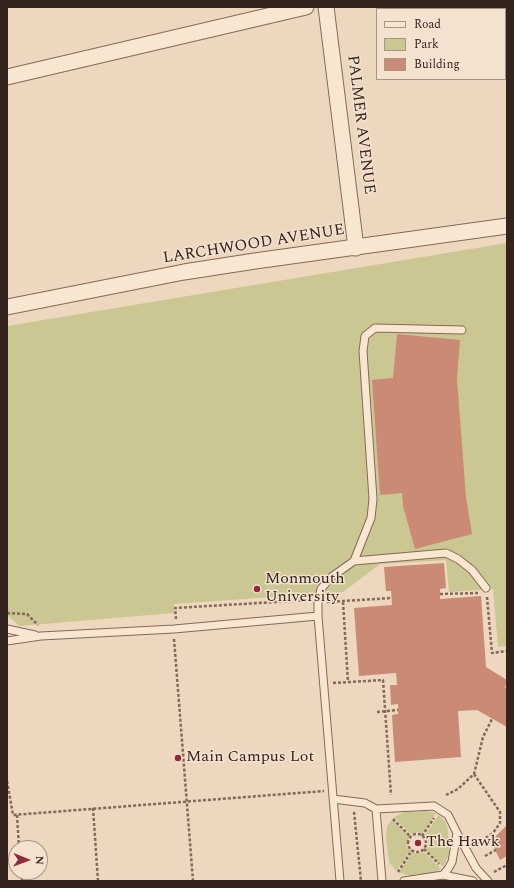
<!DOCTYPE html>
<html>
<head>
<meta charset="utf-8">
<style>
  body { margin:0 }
  #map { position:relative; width:514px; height:888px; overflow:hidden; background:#edd7bf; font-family:Spectral,serif }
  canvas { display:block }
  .frame { position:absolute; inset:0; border:8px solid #34231c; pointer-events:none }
  .legend { position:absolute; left:376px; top:8px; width:130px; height:72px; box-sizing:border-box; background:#f4e2ce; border:1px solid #a79687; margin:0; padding:5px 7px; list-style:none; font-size:12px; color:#34231c }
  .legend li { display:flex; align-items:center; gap:8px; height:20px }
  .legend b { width:20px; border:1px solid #a79687 }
  .north { position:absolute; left:8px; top:840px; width:40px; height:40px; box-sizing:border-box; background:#f4e2ce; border:1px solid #a79687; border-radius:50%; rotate:91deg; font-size:11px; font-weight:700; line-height:16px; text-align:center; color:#34231c }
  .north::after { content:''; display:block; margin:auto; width:14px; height:18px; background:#92293c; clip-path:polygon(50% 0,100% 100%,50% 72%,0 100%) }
</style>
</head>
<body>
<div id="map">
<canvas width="514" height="888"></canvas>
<div class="frame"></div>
<ul class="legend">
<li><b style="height:5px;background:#f8e6d1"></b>Road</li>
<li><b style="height:11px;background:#cac793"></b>Park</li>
<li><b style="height:11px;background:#ca8a75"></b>Building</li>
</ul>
<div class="north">N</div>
</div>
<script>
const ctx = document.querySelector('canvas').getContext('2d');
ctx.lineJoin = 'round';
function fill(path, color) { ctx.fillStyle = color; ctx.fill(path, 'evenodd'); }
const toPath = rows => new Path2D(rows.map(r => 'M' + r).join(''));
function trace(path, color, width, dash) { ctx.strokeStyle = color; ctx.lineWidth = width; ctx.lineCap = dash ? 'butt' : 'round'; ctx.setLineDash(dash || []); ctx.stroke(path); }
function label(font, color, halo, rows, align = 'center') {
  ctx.font = font + ' Spectral,serif'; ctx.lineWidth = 3; ctx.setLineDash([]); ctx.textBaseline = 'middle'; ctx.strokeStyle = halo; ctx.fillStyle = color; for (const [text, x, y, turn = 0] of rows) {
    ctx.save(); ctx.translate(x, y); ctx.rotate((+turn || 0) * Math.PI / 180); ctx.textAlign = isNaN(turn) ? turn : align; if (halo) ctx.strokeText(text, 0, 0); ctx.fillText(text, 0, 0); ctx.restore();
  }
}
const green = toPath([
  [507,243,507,646,498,647,493,589,449,592,446,560,380,564,343,592,174,604,174,613,19,626,7,615,7,326],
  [427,811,436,813,422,834,418,832,411,834,394,817,405,812],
  [439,815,445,821,448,830,449,855,443,867,426,850,429,843,425,835],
  [392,819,409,836,406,846,410,851,396,871,389,862,386,837,387,827],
  [424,852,441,869,439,870,430,874,410,876,399,872,412,853,419,854]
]);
const building = toPath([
  [397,334,460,340,457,379,466,497,472,534,415,549,403,506,402,493,380,495,372,380,393,378],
  [444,563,446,588,440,589,440,599,481,596,486,667,507,680,505,688,507,689,507,727,477,710,458,711,461,757,395,762,392,715,398,714,398,704,391,705,390,685,397,685,396,673,359,676,354,608,392,605,391,591,386,591,384,567],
  [507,825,507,856,500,860,491,841]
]);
const path = toPath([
  [440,594,478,593],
  [487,597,492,653,507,651],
  [327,602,391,598],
  [343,602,348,682],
  [7,613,27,614,38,625],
  [176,619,175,608,309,600],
  [174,639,193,881],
  [333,683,383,680,391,795],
  [377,712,398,710],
  [474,774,500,812,500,823,493,833,478,843],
  [7,781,13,815,324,791],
  [446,795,458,789,474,774,483,737,492,719],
  [93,808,98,881],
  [354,812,361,881],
  [17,815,19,848],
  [393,819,411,837],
  '408 843a9 9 0 1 1 18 0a9 9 0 1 1-18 0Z',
  [422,836,434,818],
  [424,849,439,864],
  [485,856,496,850],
  [22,872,22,881],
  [398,872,412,850],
  [494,872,507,865]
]);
const service = toPath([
  [354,561,371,518,373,499,363,351,365,336,375,328,462,330],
  [7,629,35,635],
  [7,641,41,636,174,629,318,616],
  [333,799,365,803,376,809,434,806,448,815,457,833,452,862,448,869,443,875,404,881],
  [376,809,382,881],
  [457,833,476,868,488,881],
  [443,875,473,881],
  [340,881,318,616,318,603,321,589,330,578,354,561,446,553,458,559,472,570,486,588]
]);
const minor = toPath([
  [326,7,356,248],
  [7,77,306,7],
  [7,307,184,272,255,261,507,226]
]);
const markers = [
  [257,589,4,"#92293c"],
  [178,758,4,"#92293c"],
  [418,843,4,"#92293c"]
];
const streetNames = [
  ["PALMER AVENUE",360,125,83],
  ["LARCHWOOD AVENUE",254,245,-9]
];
const poiNames = [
  ["Monmouth",265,580],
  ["University",265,598],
  ["Main Campus Lot",186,758],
  ["The Hawk",426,843]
];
fill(green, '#cac793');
fill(building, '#ca8a75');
trace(service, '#856858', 9);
trace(minor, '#856858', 17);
trace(path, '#856858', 2.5, [3, 2]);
trace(service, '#f8e6d1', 7);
trace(minor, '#f8e6d1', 15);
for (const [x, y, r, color] of markers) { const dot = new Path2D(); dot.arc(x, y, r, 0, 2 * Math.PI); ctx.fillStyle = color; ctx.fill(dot); trace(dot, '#f4e2ce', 1.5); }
label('16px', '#34231c', '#f4e2ce', streetNames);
label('16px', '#34231c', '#f4e2ce', poiNames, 'left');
</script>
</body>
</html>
